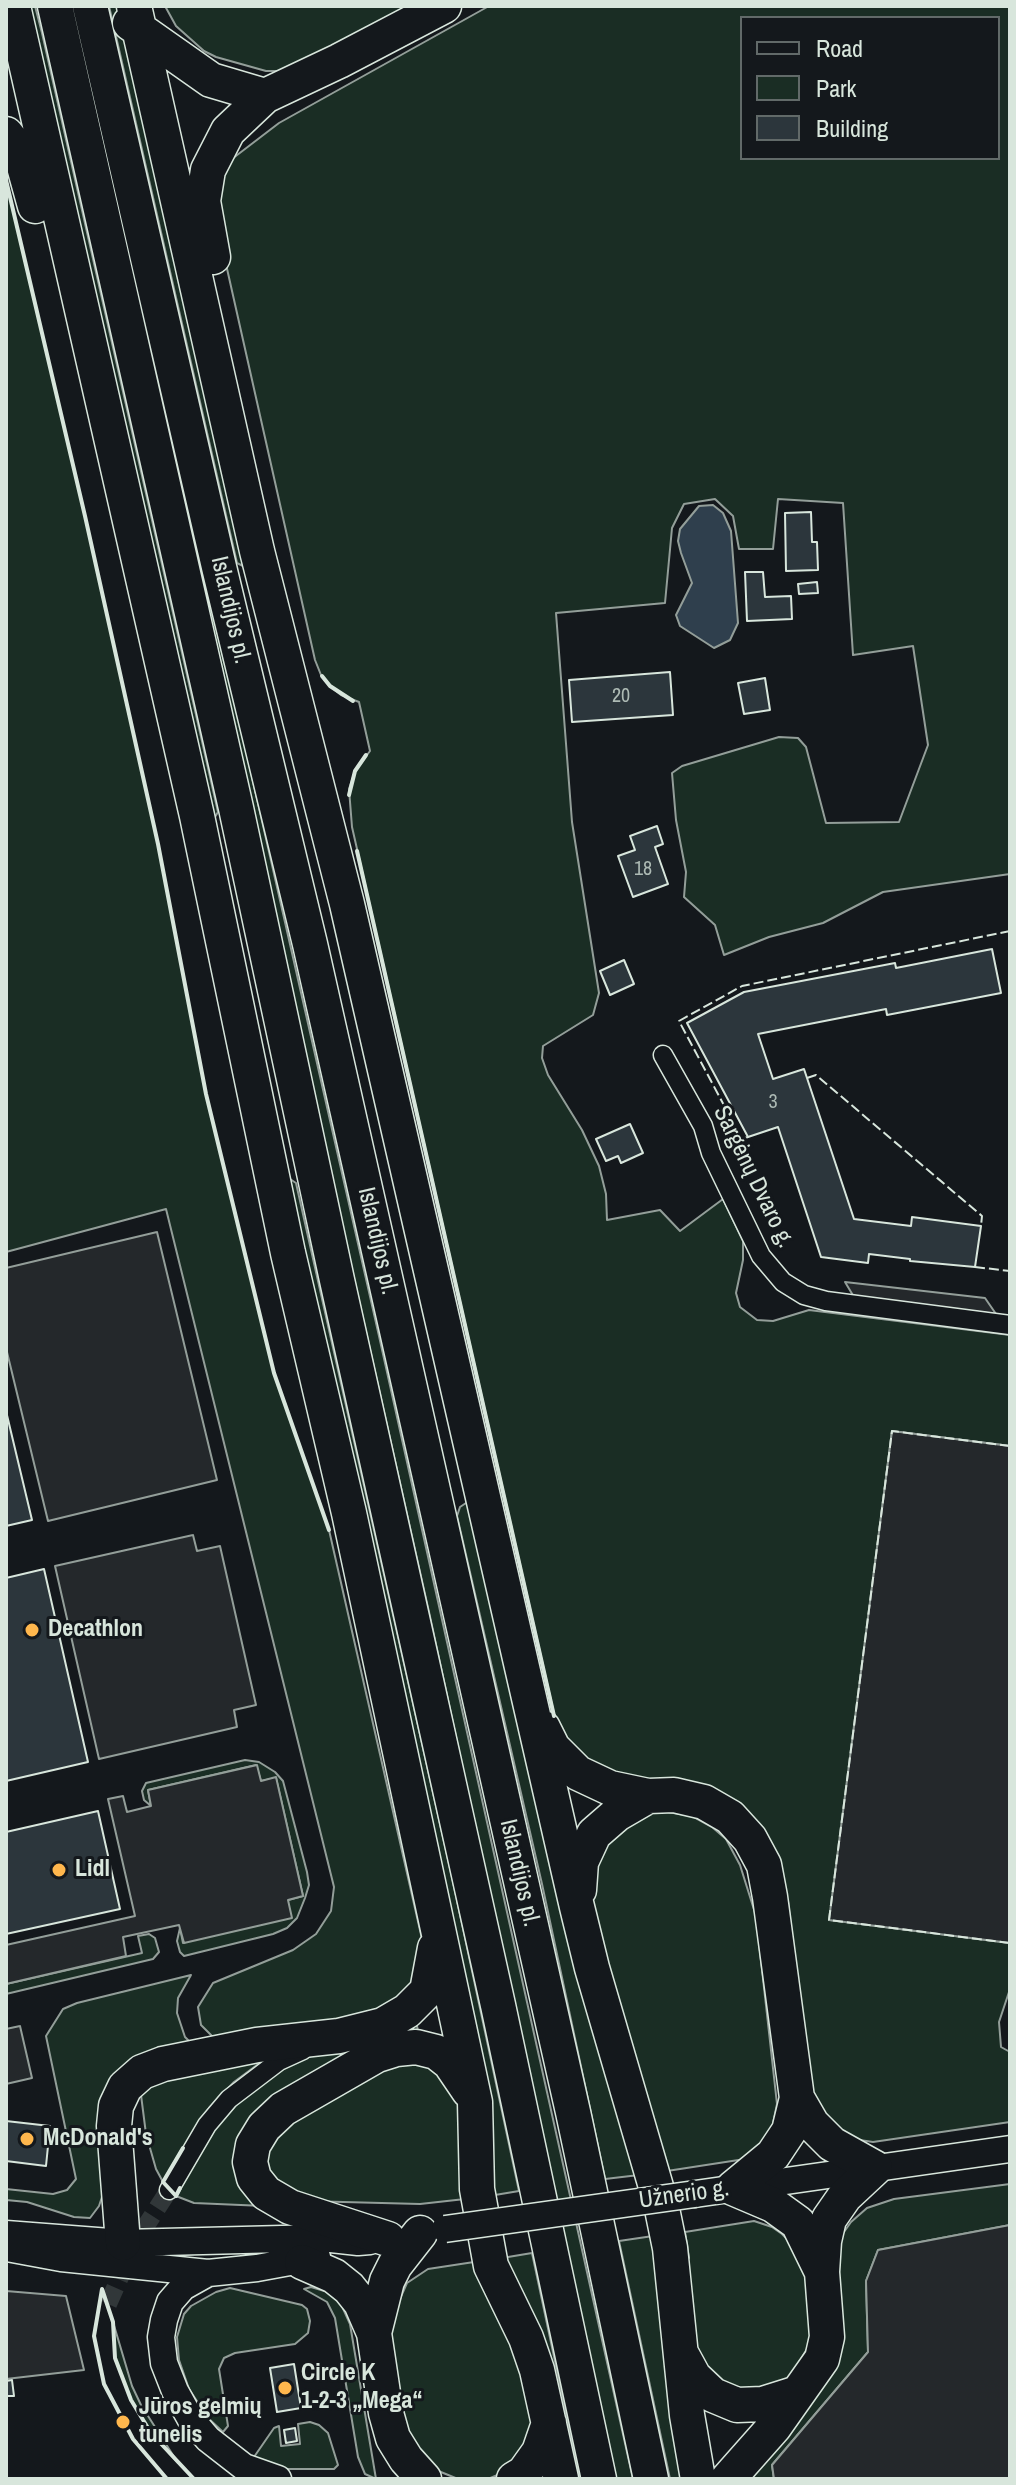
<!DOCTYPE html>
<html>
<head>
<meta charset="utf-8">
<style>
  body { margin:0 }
  #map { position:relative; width:1016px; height:2485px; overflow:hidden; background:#14181c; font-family:"Archivo Narrow",sans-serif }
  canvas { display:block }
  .frame { position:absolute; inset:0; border:8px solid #d8e6dc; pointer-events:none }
  .legend { position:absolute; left:740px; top:16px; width:260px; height:144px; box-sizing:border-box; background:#14181c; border:2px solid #626a69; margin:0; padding:10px 14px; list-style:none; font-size:24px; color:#d8e6dc }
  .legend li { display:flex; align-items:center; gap:16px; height:40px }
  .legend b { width:40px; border:2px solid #626a69 }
</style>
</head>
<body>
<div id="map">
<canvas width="1016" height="2485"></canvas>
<div class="frame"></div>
<ul class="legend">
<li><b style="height:10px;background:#14181c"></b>Road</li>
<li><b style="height:22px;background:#1a2d24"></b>Park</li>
<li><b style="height:22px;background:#2c363c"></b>Building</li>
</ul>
</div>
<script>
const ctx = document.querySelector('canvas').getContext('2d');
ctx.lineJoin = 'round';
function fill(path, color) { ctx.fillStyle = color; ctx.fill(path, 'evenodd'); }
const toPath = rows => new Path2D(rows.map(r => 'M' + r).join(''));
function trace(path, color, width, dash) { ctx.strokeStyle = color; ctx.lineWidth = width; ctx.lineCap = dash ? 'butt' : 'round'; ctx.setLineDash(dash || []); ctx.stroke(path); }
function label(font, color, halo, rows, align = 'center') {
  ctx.font = font + ' "Archivo Narrow",sans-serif'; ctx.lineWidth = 6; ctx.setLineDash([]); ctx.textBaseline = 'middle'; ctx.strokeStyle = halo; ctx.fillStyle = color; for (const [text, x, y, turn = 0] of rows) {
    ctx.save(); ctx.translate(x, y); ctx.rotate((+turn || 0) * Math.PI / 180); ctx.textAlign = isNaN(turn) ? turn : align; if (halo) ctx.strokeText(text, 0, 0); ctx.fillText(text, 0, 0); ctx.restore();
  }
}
const green = toPath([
  [26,6,35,6,42,33,218,812,215,817,211,816,26,6],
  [68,6,77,6,81,24,379,1336,633,2479,616,2479,429,1612,68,6],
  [109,6,119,6,246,564,243,566,237,563,109,6],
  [165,6,411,6,287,71,266,71,216,57,204,51,176,26,165,6],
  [489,6,1010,6,1010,874,883,892,823,923,769,937,724,955,715,925,684,897,686,872,676,820,672,773,682,766,779,737,798,738,806,747,826,823,899,822,928,745,913,646,853,655,843,503,778,499,773,549,739,549,733,516,715,499,684,504,672,528,665,603,556,613,572,822,599,993,593,1015,543,1046,542,1058,548,1075,582,1130,599,1166,606,1194,607,1220,660,1210,680,1231,723,1199,743,1241,743,1260,736,1293,740,1307,757,1320,773,1321,809,1310,1010,1335,1010,1446,892,1431,830,1920,1010,1943,1010,1989,999,2022,1001,2047,1010,2052,1010,2122,873,2142,853,2139,836,2132,810,2096,788,1901,768,1856,637,1781,580,1758,564,1737,555,1718,352,827,349,789,355,771,370,751,359,702,341,695,330,686,321,675,315,660,221,242,219,188,228,162,279,123,489,6],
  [742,18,998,18,998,158,742,158,742,18],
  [6,180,85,516,158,844,206,1094,274,1373,329,1530,422,1939,422,1966,406,1992,364,2017,213,2037,201,2025,198,2007,213,1983,293,1950,316,1934,331,1911,334,1887,166,1209,6,1252,6,180],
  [290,1179,296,1183,452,1877,519,2191,489,2196,290,1179],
  [466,1503,473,1505,639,2175,605,2179,542,1884,457,1516,460,1507,466,1503],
  [245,1760,259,1762,275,1772,283,1781,307,1872,309,1885,305,1898,297,1918,287,1928,273,1934,184,1956,180,1952,177,1941,180,1928,183,1943,288,1900,303,1896,276,1778,261,1781,256,1765,148,1790,151,1806,144,1800,142,1791,146,1783,245,1760],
  [661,1811,692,1816,712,1827,726,1839,740,1865,756,1916,777,2104,771,2133,745,2159,667,2171,591,1922,593,1858,629,1816,661,1811],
  [149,1934,155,1938,159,1952,153,1959,6,1994,6,1984,142,1953,138,1936,149,1934],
  [191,1975,178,1998,177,2013,185,2037,198,2050,147,2062,99,2206,90,2218,74,2217,27,2202,6,2200,6,2189,53,2194,67,2190,76,2179,46,2036,63,2009,77,2003,191,1975],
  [416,2022,420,2039,262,2110,264,2206,194,2203,176,2196,216,2127,254,2085,295,2059,416,2022],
  [263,2057,261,2062,234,2082,209,2108,163,2182,156,2169,146,2134,141,2095,144,2084,263,2057],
  [429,2061,457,2091,465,2199,420,2204,305,2201,273,2187,265,2151,276,2132,381,2064,429,2061],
  [1010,2184,1010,2225,878,2250,866,2281,868,2352,772,2465,774,2479,752,2479,751,2464,806,2403,839,2239,851,2222,867,2208,894,2199,1010,2184],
  [754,2221,772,2227,782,2234,793,2245,806,2268,811,2342,791,2376,772,2387,729,2394,692,2352,685,2260,689,2258,685,2232,754,2221],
  [653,2236,686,2479,670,2479,619,2241,653,2236],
  [532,2253,580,2479,573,2479,502,2258,532,2253],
  [474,2262,523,2373,533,2425,514,2468,488,2479,458,2479,436,2470,404,2432,387,2328,407,2283,428,2269,474,2262],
  [311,2287,331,2293,341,2304,350,2324,376,2479,365,2474,358,2457,335,2318,327,2302,304,2289,311,2287],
  [230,2288,302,2305,307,2309,310,2321,308,2333,295,2344,235,2353,224,2358,219,2369,228,2426,223,2432,208,2418,189,2389,179,2360,177,2337,184,2314,191,2306,216,2292,230,2288],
  [113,2322,132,2386,141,2405,178,2463,151,2433,131,2400,115,2358,113,2322],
  [310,2422,319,2425,328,2433,338,2465,334,2469,285,2469,254,2457,274,2428,279,2426,281,2446,300,2444,298,2424,310,2422]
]);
const parking = toPath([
  [157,1232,217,1480,48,1521,6,1348,6,1268,157,1232],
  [845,1282,985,1298,996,1314,854,1297,845,1282],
  [892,1431,1010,1446,1010,1943,829,1920,892,1431],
  [193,1535,197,1551,220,1546,256,1705,234,1710,237,1727,99,1759,55,1566,193,1535],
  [257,1765,261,1781,276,1777,303,1896,288,1900,292,1918,184,1943,179,1925,123,1937,126,1956,6,1984,6,1945,135,1916,108,1799,123,1796,127,1812,151,1806,148,1790,257,1765],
  [20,2026,32,2078,6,2084,6,2029,20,2026],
  [1010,2225,1010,2479,774,2479,772,2465,868,2352,866,2281,878,2250,1010,2225],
  [6,2291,66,2296,84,2370,6,2379,6,2291]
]);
const water = toPath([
  [713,505,723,513,731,531,738,623,730,640,714,648,680,626,676,615,692,583,681,553,678,541,680,529,699,506,713,505]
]);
const building = toPath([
  [811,512,812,542,817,542,818,570,786,571,785,513,811,512],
  [745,572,763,572,765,597,791,596,792,619,747,621,745,572],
  [817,582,818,593,799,594,798,584,817,582],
  [670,672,673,715,572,722,569,680,670,672],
  [765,678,770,710,744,714,738,683,765,678],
  [657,826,663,844,655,847,668,884,633,897,618,856,635,850,630,836,657,826],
  [992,949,1001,993,887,1015,886,1009,758,1034,773,1079,804,1069,854,1219,911,1226,912,1217,981,1226,975,1267,910,1261,910,1259,869,1254,868,1263,821,1257,778,1127,748,1137,687,1023,744,992,895,963,896,968,992,949],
  [624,960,634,984,610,995,600,971,624,960],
  [630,1124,643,1153,621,1163,618,1156,606,1161,596,1139,630,1124],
  [6,1411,32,1520,6,1526,6,1411],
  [44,1569,88,1762,6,1781,6,1578,44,1569],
  [98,1811,120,1909,6,1934,6,1832,98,1811],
  [6,2121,50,2126,46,2166,6,2161,6,2121],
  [294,2364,301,2408,277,2412,270,2368,294,2364],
  [12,2380,14,2396,6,2396,6,2381,12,2380],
  [295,2428,297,2441,286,2443,284,2430,295,2428]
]);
const streetTunnel = toPath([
  [108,2304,136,2241,169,2190]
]);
const street = toPath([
  [663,1055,703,1126,711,1153,761,1256,783,1282,804,1295,826,1301,1010,1325],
  [169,2190,207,2125,229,2099,279,2061,303,2050]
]);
const secondary = toPath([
  [695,2194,1010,2149],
  [6,2234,123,2243,322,2238,358,2242,370,2241],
  [7,2248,61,2258,208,2273,257,2268,317,2257],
  [208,2273,183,2287,170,2302,164,2320,161,2337,164,2363,175,2391,190,2418,208,2439,244,2467,278,2479]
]);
const highway = toPath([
  [13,6,197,816,288,1253,349,1513,475,2102,477,2189,491,2266,526,2338,537,2370,561,2479],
  [55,6,236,808,337,1280,498,2005,599,2479],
  [90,6,219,567,310,944,573,2112,651,2479],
  [134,6,257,551,347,904,577,1907,592,1968,661,2204,670,2248,687,2415,698,2479],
  [130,23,211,80,265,96],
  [6,134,20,152,35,206],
  [213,257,203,201,208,170,228,131,265,96,339,61,444,6],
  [543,1728,553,1748,578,1773,610,1788,648,1796,674,1795,704,1802,730,1817,750,1839,764,1865,770,1897,797,2098,789,2131,773,2155,733,2188,773,2205,798,2223,822,2272],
  [579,1890,581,1862,594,1834,617,1814,648,1796],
  [388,2239,290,2207,266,2193,254,2178,250,2162,253,2145,264,2127,283,2109,377,2055,396,2049,416,2047,436,2052,450,2063,469,2091],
  [123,2243,114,2126,116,2106,125,2087,142,2072,163,2064,257,2045,339,2036,383,2025,407,2011,427,1991,435,1948],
  [302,2262,334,2276,349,2288,361,2303,374,2333,386,2413,393,2438,406,2459,424,2479],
  [374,2333,387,2281,395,2265,420,2233],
  [682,2355,694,2377,713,2395,737,2405,763,2404,798,2393],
  [514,2479,524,2473,539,2452,549,2423],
  [728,2479,774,2427,822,2359,827,2337,822,2272,824,2241,829,2219,845,2196,875,2168,832,2144,812,2124,797,2098]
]);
const secondaryBridge = toPath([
  [445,2229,695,2194]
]);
const fence = toPath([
  [807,1078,816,1075,982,1216,981,1226],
  [748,1137,742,1139,679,1021,742,986,1010,931],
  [975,1267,1010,1271],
  [1010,1446,892,1431,829,1920,1010,1943]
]);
const wall = toPath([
  [6,180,85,516,158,844,206,1094,274,1373,329,1530],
  [322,676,330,686,353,701],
  [349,795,355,771,366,755],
  [357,851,554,1716],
  [180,2188,176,2196,163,2182,183,2148],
  [167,2479,133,2439,104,2384,94,2336,102,2289,113,2322,115,2358,131,2400,151,2433,194,2479]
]);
const markers = [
  [32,1630,8,"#ffb74d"],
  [59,1870,8,"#ffb74d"],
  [27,2139,8,"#ffb74d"],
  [285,2388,8,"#ffb74d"],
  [123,2422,8,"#ffb74d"]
];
const numberNames = [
  ["20",621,697],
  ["18",643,870],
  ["3",773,1103]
];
const streetNames = [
  ["Islandijos pl.",230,610,77],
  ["Sargėnų Dvaro g.",753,1177,64],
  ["Islandijos pl.",377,1241,77],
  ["Islandijos pl.",519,1873,77],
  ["Užnerio g.",684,2195,-8]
];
const poiNames = [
  ["Decathlon",48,1630],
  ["Lidl",75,1870],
  ["McDonald's",43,2139],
  ["Circle K",301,2374],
  ["1-2-3 „Mega“",301,2402],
  ["Jūros gelmių",139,2408],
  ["tunelis",139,2436]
];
fill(green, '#1a2d24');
trace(green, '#939e99', 2);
fill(parking, '#24282b');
trace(parking, '#939e99', 2);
fill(water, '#2f3f4d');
trace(water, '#939e99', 2);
fill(building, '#2c363c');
trace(building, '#d8e6dc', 2);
trace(streetTunnel, '#313739', 18, [18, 9]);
trace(street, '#d8e6dc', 21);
trace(secondary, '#d8e6dc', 29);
trace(highway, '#d8e6dc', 37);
trace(street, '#14181c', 18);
trace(secondary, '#14181c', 26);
trace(highway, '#14181c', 34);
trace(secondaryBridge, '#d8e6dc', 29, []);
trace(secondaryBridge, '#14181c', 26);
trace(fence, '#d8e6dc', 2, [10, 4]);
trace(wall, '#d8e6dc', 4);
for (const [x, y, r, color] of markers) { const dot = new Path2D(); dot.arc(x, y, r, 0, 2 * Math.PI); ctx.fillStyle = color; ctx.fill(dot); trace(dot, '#14181c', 3); }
label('20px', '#adbab4', null, numberNames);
label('24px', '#d8e6dc', '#14181c', streetNames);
label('bold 24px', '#d8e6dc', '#14181c', poiNames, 'left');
</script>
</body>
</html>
